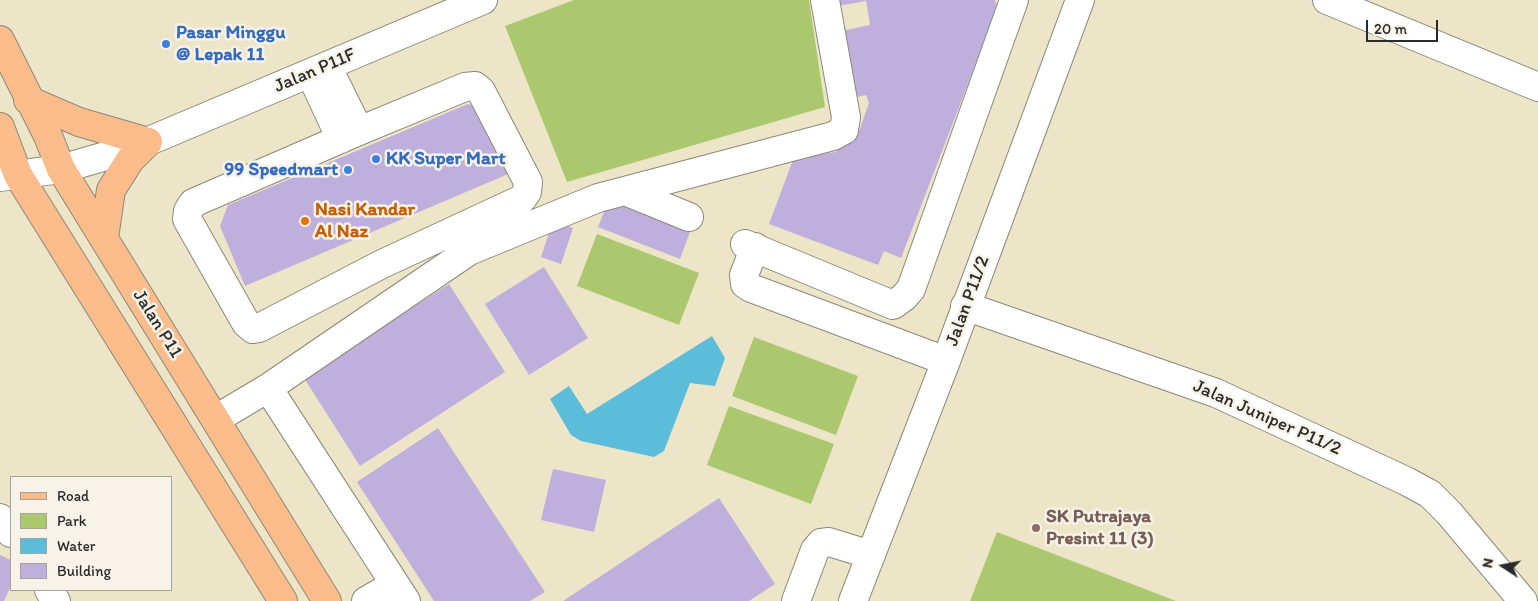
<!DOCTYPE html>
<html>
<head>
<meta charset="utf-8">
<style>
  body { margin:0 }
  #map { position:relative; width:1538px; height:601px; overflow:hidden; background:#ede5c8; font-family:Itim,sans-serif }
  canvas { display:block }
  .legend { position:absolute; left:10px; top:476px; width:162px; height:115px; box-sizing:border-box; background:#f7f3e8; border:1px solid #a5a39c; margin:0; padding:6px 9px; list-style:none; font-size:15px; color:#2b2b2b }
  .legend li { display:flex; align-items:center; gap:10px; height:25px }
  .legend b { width:25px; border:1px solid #a5a39c }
  .north { position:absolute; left:1478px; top:541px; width:50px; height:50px; -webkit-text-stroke:4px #f7f3e8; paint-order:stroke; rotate:281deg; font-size:14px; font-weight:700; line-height:20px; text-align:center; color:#2b2b2b }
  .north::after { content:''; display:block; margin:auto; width:18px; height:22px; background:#2b2b2b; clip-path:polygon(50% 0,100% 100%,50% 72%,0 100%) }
  .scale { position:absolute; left:1366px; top:20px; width:72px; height:22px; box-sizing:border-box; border:2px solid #2b2b2b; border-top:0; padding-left:6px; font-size:15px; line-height:18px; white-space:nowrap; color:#2b2b2b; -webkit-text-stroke:4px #f7f3e8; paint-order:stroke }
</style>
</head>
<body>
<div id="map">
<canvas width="1538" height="601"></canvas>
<ul class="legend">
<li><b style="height:6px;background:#fabc8b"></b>Road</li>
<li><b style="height:14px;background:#abc86f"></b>Park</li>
<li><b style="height:14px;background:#5bbdda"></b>Water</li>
<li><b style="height:14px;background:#beafdc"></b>Building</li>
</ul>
<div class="north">N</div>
<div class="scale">20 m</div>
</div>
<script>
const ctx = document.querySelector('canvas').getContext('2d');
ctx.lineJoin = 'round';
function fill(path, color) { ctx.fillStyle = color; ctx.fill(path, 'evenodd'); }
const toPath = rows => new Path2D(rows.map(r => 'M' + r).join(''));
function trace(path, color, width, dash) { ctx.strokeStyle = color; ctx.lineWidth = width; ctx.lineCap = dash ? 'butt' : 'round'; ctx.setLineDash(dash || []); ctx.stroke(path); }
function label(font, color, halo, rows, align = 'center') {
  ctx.font = font + ' Itim,sans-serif'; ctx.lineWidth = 5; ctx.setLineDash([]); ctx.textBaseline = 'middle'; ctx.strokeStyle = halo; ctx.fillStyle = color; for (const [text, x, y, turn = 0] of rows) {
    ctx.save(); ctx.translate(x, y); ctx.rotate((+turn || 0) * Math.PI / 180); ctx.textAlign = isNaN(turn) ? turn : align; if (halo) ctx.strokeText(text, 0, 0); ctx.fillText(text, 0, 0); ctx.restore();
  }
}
const green = toPath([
  [574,0,809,0,825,107,567,182,505,26],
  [597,234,699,273,679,325,577,286],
  [754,337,858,376,836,435,732,396],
  [729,406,834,444,811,504,707,465],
  [997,532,1176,601,970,601]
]);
const water = toPath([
  [712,336,725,358,715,386,690,383,664,451,654,457,581,441,571,435,550,399,569,386,587,414]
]);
const building = toPath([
  [831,0,865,0,866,1,832,7],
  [866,0,995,0,997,8,901,258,884,251,878,265,769,224,794,157,836,152,846,130,858,134,869,103,866,95,848,99,836,32,870,25],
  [468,104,487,109,513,172,245,286,220,226,228,205],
  [610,197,691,229,680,259,598,227],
  [553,221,573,228,561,264,541,257],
  [544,267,588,338,529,375,485,304],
  [449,284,505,372,360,466,304,378],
  [438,428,545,592,530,601,434,601,357,482],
  [553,469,606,480,594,532,541,520],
  [719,498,775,584,749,601,563,601],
  [0,555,11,560,11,586,4,601,0,601]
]);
const minor = toPath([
  [1327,0,1538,87],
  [327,66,359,131],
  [314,81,341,139],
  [475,86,481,91,528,182,527,192,522,199,382,264,259,328,253,329,246,323,187,219,188,211,193,203,359,131,465,87,475,86],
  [0,177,61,169,130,149,483,0],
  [625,191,689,217],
  [745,244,893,305,904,297,911,289,1014,0],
  [755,247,744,275,745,284,751,288,946,361],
  [965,306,1216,393,1406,481,1430,494,1449,513,1523,601],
  [268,388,406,601],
  [216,419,268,388,469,251,598,198,833,136,844,130,846,117,825,0],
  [0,518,11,533],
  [49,590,56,601],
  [366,601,395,584],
  [796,601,815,550,821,543,829,542,871,555],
  [853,601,946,361,1080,0]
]);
const major = toPath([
  [0,40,48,136,61,169,327,601],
  [28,100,79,122,148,142],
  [0,127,18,175,283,601],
  [104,238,111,190,130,160,148,142]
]);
const markers = [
  [166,44,5,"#3f7fe0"],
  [376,159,5,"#3f7fe0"],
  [348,170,5,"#3f7fe0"],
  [305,221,5,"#e8710a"],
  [1036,528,5,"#8d6e63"]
];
const shopNames = [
  ["Pasar Minggu",176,33],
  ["@ Lepak 11",176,55],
  ["KK Super Mart",386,159],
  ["99 Speedmart",338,170,"right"]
];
const streetNames = [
  ["Jalan P11F",315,71,-23],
  ["Jalan P11/2",968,301,-70],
  ["Jalan P11",157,324,58],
  ["Jalan Juniper P11/2",1267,418,24]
];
const foodNames = [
  ["Nasi Kandar",315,210],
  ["Al Naz",315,232]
];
const educationNames = [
  ["SK Putrajaya",1046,517],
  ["Presint 11 (3)",1046,539]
];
fill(green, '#abc86f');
fill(water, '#5bbdda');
fill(building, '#beafdc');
trace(minor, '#8c887a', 30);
trace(major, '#8c887a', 30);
trace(minor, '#fff', 28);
trace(major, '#fabc8b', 28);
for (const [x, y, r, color] of markers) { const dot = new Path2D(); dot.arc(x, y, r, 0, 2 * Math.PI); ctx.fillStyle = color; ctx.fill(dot); trace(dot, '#f7f3e8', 2); }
label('bold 19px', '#366cbe', '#f7f3e8', shopNames, 'left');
label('19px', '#2b2b2b', '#f7f3e8', streetNames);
label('bold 19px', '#c56008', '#f7f3e8', foodNames, 'left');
label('bold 19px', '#785e54', '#f7f3e8', educationNames, 'left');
</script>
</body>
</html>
